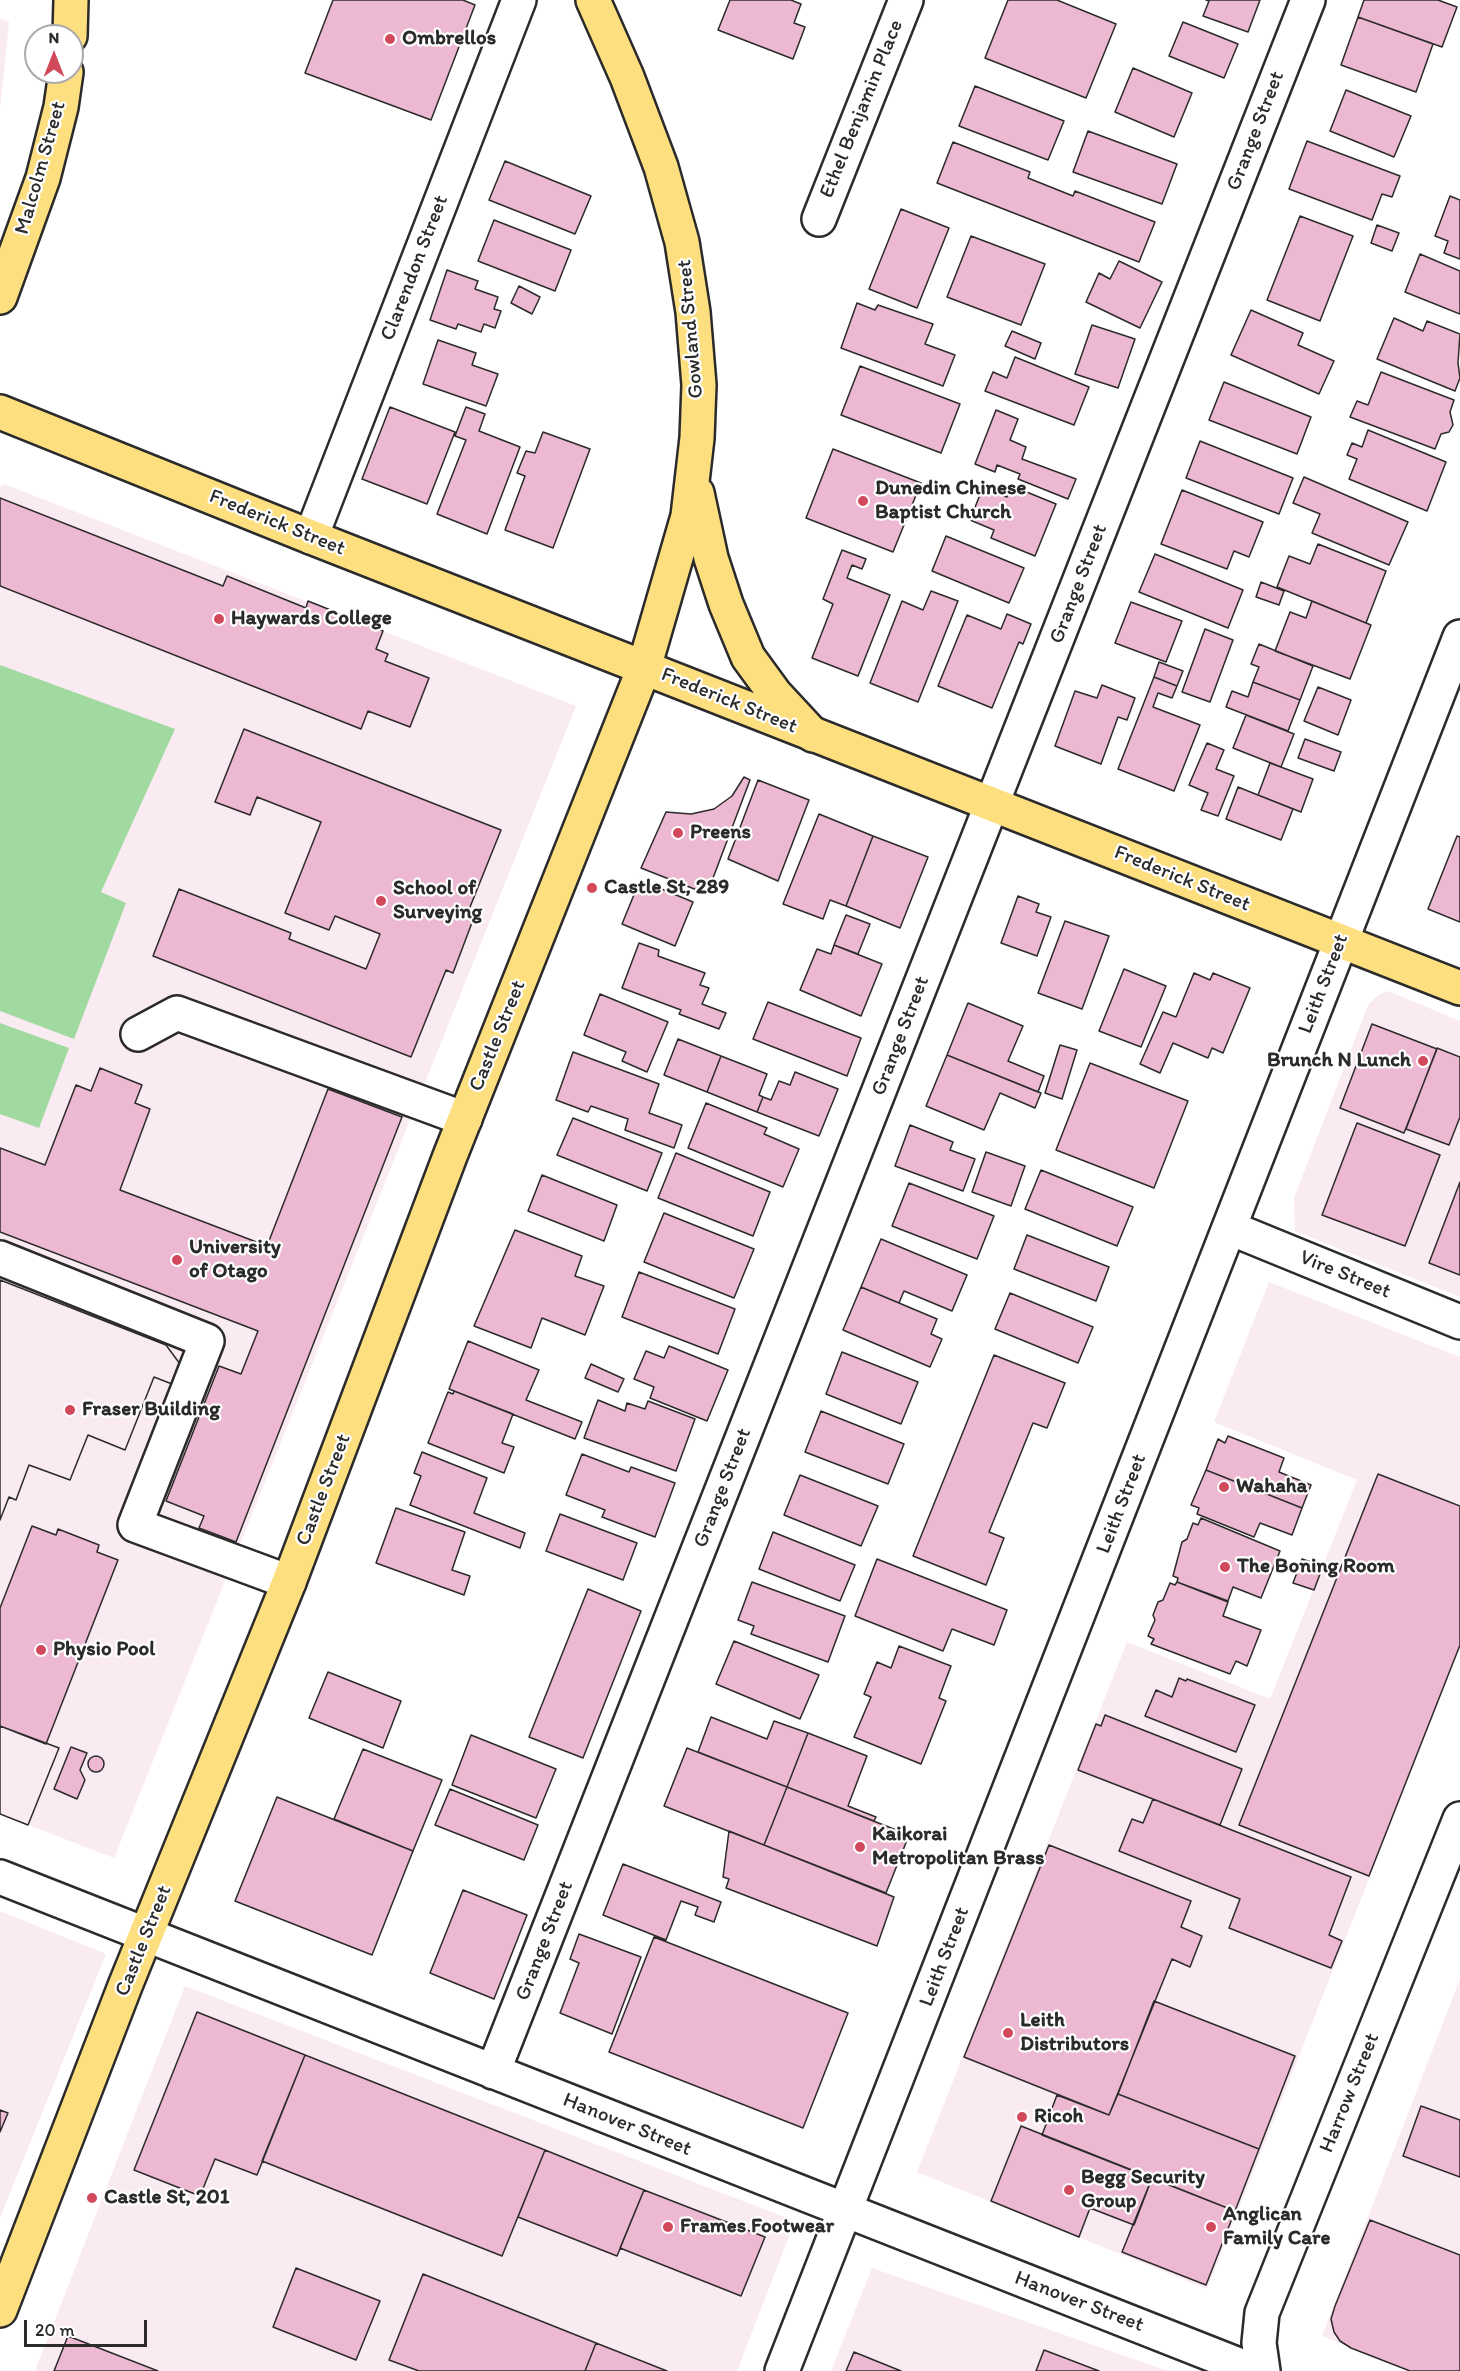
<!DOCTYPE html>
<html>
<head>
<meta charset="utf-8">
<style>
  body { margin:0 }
  #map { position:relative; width:1460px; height:2371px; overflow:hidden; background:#fff; font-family:Itim,sans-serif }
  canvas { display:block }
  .north { position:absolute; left:24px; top:24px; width:60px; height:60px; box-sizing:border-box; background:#fff; border:2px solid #aaa; border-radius:50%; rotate:0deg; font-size:16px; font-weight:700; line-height:24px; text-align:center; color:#2b2b2b }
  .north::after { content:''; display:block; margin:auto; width:21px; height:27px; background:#d1495b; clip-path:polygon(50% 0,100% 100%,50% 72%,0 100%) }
  .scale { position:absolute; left:24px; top:2320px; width:123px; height:27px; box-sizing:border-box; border:3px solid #2b2b2b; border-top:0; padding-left:8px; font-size:18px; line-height:21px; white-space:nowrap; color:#2b2b2b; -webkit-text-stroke:4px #fff; paint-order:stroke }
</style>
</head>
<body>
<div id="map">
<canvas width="1460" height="2371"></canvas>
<div class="north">N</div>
<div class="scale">20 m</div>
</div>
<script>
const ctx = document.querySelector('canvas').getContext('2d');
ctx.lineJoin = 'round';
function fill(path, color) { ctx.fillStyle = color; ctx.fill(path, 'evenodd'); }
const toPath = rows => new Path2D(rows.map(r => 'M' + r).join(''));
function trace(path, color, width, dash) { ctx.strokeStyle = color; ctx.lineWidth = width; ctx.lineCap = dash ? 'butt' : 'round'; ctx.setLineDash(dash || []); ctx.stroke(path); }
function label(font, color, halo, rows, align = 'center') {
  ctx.font = font + ' Itim,sans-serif'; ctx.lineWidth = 4.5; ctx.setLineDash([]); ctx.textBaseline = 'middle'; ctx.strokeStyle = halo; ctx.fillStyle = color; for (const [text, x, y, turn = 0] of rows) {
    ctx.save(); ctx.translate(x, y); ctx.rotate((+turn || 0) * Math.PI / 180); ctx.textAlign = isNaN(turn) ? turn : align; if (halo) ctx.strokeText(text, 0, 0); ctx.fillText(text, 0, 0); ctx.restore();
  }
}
const built = toPath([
  [0,18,9,22,0,110],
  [4,484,576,706,114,1858,0,1814,0,487],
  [1388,991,1460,1021,1460,1297,1295,1231,1294,1198,1368,1005,1378,995],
  [1269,1282,1460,1357,1460,1648,1207,2289,917,2172,1127,1642,1270,1699,1357,1480,1214,1422],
  [0,1911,106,1954,0,2218],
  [1460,1979,1460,2371,1410,2371,1322,2336],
  [185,1986,795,2221,737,2371,35,2371],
  [872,2268,1168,2371,831,2371]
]);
const green = toPath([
  [0,665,175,729,101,892,126,903,74,1039,0,1011],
  [0,1023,69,1048,39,1128,0,1114]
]);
const building = toPath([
  [333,0,463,0,475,5,431,120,305,73,333,0],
  [730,0,791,0,801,4,794,23,805,27,793,59,718,30,730,0],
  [1008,0,1057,0,1116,24,1086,98,985,58,1008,0],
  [1206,0,1260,0,1248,32,1203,16,1209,1,1206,0],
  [1364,0,1438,0,1457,7,1442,47,1358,17,1364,0],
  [1358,17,1433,44,1416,92,1341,65,1358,17],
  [1183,22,1238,44,1224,78,1169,56,1183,22],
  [1133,68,1192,93,1174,137,1115,112,1133,68],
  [975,86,1064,121,1048,160,959,126,975,86],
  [1346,90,1411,116,1394,157,1330,131,1346,90],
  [1088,131,1177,164,1162,204,1073,172,1088,131],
  [1307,141,1400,176,1392,197,1382,194,1372,220,1289,189,1307,141],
  [953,142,1030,172,1028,178,1073,196,1075,191,1155,222,1139,262,937,183,953,142],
  [505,161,591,196,575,234,489,200,505,161],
  [1450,196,1460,200,1460,259,1444,253,1448,241,1435,236,1450,196],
  [901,209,949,228,917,308,869,289,901,209],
  [1300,216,1353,236,1320,321,1267,300,1300,216],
  [494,220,571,250,555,291,478,261,494,220],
  [1377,225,1399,233,1392,251,1371,243,1377,225],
  [971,236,1045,264,1021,325,947,297,971,236],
  [1420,254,1460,271,1460,314,1405,292,1420,254],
  [1119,261,1162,282,1140,328,1086,302,1099,273,1110,279,1119,261],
  [447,270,478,281,475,289,498,297,494,309,501,311,495,328,484,324,481,332,458,324,456,329,430,320,447,270],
  [519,286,540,297,532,314,511,303,519,286],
  [857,303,875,310,878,305,933,324,925,344,955,355,943,386,841,348,857,303],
  [1251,310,1303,333,1298,345,1334,361,1319,394,1231,355,1251,310],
  [1394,318,1423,331,1427,321,1460,334,1458,363,1460,378,1455,391,1377,359,1394,318],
  [1092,325,1135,339,1118,388,1075,374,1092,325],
  [1012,331,1041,343,1035,359,1005,346,1012,331],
  [438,340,476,353,472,365,498,374,486,406,423,384,438,340],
  [1015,357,1089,387,1074,425,985,391,993,372,1007,378,1015,357],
  [860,366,960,404,941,453,841,415,860,366],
  [1381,372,1454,400,1450,412,1453,425,1449,432,1441,434,1435,449,1350,417,1357,401,1368,405,1381,372],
  [1224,382,1311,417,1297,454,1209,420,1224,382],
  [390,407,455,432,427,504,362,479,390,407],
  [466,407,485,414,479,431,520,447,487,534,437,514,466,440,455,436,466,407],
  [996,410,1018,419,1010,440,1026,447,1022,459,1076,479,1068,499,1018,479,1020,474,997,465,995,472,975,464,996,410],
  [1368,430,1446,462,1427,511,1349,479,1357,459,1347,455,1352,443,1362,447,1368,430],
  [543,432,590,449,553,548,505,530,525,476,517,473,526,451,535,453,543,432],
  [1200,441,1293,478,1279,514,1186,478,1200,441],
  [833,449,921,483,893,552,806,518,833,449],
  [1304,477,1408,522,1389,565,1312,533,1320,514,1293,503,1304,477],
  [1012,486,1056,504,1035,556,991,538,994,530,970,520,983,487,1007,497,1012,486],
  [1182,490,1263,522,1249,557,1234,551,1227,569,1161,544,1182,490],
  [0,498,223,586,227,576,306,608,308,601,383,631,376,649,388,654,385,661,429,678,410,727,368,711,361,729,0,586,0,498],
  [946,536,1024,568,1009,603,932,571,946,536],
  [1318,544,1386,571,1366,623,1277,587,1289,556,1310,564,1318,544],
  [842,550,866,559,862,569,852,565,847,578,890,595,858,676,812,658,833,604,823,599,842,550],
  [1155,554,1243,590,1228,628,1139,592,1155,554],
  [1261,582,1284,591,1279,605,1256,597,1261,582],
  [931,591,958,601,918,702,870,683,902,601,923,610,931,591],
  [1312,601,1371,625,1350,679,1275,651,1290,612,1306,618,1312,601],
  [1131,602,1182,621,1166,662,1115,643,1131,602],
  [1007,614,1031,624,1023,644,1019,642,992,708,938,686,967,615,1001,629,1007,614],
  [1205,629,1233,640,1210,702,1182,692,1205,629],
  [1259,644,1313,666,1300,700,1253,682,1259,667,1251,664,1259,644],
  [1159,662,1183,671,1177,686,1154,677,1159,662],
  [1154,677,1177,686,1172,698,1158,693,1153,707,1200,725,1174,791,1118,769,1154,677],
  [1253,682,1300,700,1288,731,1226,707,1232,691,1248,697,1253,682],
  [1102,685,1135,698,1127,720,1118,717,1101,764,1055,746,1075,691,1097,698,1102,685],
  [1318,687,1351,700,1338,735,1304,721,1318,687],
  [1246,715,1294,734,1281,767,1233,748,1246,715],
  [244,729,501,830,466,917,473,920,453,973,446,970,411,1057,153,956,179,889,291,933,289,939,366,969,380,934,335,916,329,930,285,913,321,822,257,797,250,815,215,802,244,729],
  [1305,739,1341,752,1334,771,1298,758,1305,739],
  [1207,743,1224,750,1216,769,1234,776,1218,816,1201,810,1208,793,1189,785,1207,743],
  [1270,763,1313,779,1301,812,1258,795,1270,763],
  [744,777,750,780,707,894,641,868,666,812,691,814,714,809,732,796,744,777],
  [758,780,809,800,778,881,728,859,758,780],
  [1238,787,1293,809,1281,840,1226,819,1238,787],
  [819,814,873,836,846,906,830,900,823,919,783,904,819,814],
  [873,836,928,857,900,928,846,906,873,836],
  [1457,836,1460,837,1460,922,1428,909,1457,836],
  [640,880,693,902,675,946,622,924,640,880],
  [1018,896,1039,904,1036,912,1051,917,1037,956,1001,943,1018,896],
  [846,915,870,924,858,954,834,945,846,915],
  [1065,921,1109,936,1082,1009,1038,993,1065,921],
  [639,943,659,950,658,956,705,973,700,985,709,988,702,1004,726,1013,719,1029,679,1014,681,1010,622,988,639,943],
  [834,945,882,964,861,1016,800,990,817,949,831,954,834,945],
  [1124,969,1166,986,1141,1047,1099,1031,1124,969],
  [1194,973,1210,980,1213,973,1250,988,1223,1053,1212,1048,1208,1058,1173,1043,1160,1073,1140,1064,1163,1012,1176,1017,1194,973],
  [600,994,668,1022,647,1072,622,1061,626,1052,584,1035,600,994],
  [768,1002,861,1038,847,1076,753,1039,768,1002],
  [968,1003,1023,1026,1008,1061,1044,1076,1038,1092,947,1055,968,1003],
  [1372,1024,1437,1049,1404,1133,1340,1108,1372,1024],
  [678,1039,721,1056,707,1092,664,1075,678,1039],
  [1060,1045,1077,1050,1062,1099,1045,1093,1060,1045],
  [1437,1048,1460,1057,1460,1117,1449,1145,1406,1129,1437,1048],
  [573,1052,659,1084,649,1113,682,1125,674,1148,625,1130,628,1119,591,1106,588,1112,556,1100,573,1052],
  [947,1055,1041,1093,1035,1108,1000,1093,984,1130,926,1106,947,1055],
  [721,1056,767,1074,759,1095,763,1097,757,1112,707,1092,721,1056],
  [1090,1063,1188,1101,1154,1188,1056,1150,1090,1063],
  [100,1068,142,1085,135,1103,150,1109,120,1190,267,1246,328,1089,402,1117,236,1542,199,1528,204,1516,166,1501,219,1366,241,1374,258,1331,0,1232,0,1148,45,1165,76,1085,91,1091,100,1068],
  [795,1072,838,1089,819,1136,757,1112,763,1097,771,1100,779,1081,790,1085,795,1072],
  [706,1103,767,1128,764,1134,799,1149,783,1187,688,1148,706,1103],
  [573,1118,662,1153,647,1191,557,1155,573,1118],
  [1357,1123,1440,1155,1405,1246,1322,1215,1357,1123],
  [910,1125,953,1142,950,1150,975,1159,963,1191,895,1166,910,1125],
  [986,1152,1025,1166,1011,1206,972,1192,986,1152],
  [676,1153,770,1192,753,1236,658,1198,676,1153],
  [1041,1170,1133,1207,1117,1246,1025,1209,1041,1170],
  [542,1175,617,1205,604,1241,528,1211,542,1175],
  [1460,1182,1460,1275,1429,1263,1460,1182],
  [909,1183,994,1216,977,1259,892,1226,909,1183],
  [664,1213,754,1249,734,1298,644,1262,664,1213],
  [515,1230,582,1256,575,1276,604,1286,585,1335,542,1318,531,1348,474,1326,515,1230],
  [1027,1235,1109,1267,1096,1301,1014,1269,1027,1235],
  [881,1239,967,1275,952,1311,904,1291,899,1303,861,1287,881,1239],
  [639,1272,735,1309,718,1354,622,1317,639,1272],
  [0,1280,166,1345,180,1364,172,1384,154,1377,125,1450,88,1435,70,1480,29,1465,16,1500,9,1497,0,1520,0,1280],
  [0,1280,166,1345,180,1364,172,1384,154,1377,125,1450,88,1435,70,1480,29,1465,16,1500,9,1497,0,1520,0,1280],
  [861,1287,937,1319,931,1334,942,1339,930,1367,843,1330,861,1287],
  [1010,1293,1093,1327,1078,1363,995,1329,1010,1293],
  [468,1341,539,1370,526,1400,582,1422,575,1439,449,1389,468,1341],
  [669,1346,728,1370,707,1421,650,1398,654,1387,634,1379,646,1351,664,1358,669,1346],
  [842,1352,918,1382,901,1424,826,1394,842,1352],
  [994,1355,1065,1383,1047,1428,1033,1423,989,1532,1004,1538,986,1585,913,1556,994,1355],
  [591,1364,624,1379,618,1392,585,1378,591,1364],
  [454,1391,513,1414,502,1443,514,1447,504,1473,428,1443,448,1392,453,1394,454,1391],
  [598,1400,625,1411,627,1403,645,1409,648,1401,695,1419,676,1471,584,1438,598,1400],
  [821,1411,904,1444,888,1484,805,1452,821,1411],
  [1228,1436,1284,1458,1279,1472,1311,1485,1302,1508,1206,1470,1218,1439,1225,1443,1228,1436],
  [422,1452,487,1478,474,1513,525,1533,520,1548,410,1505,421,1476,414,1473,422,1452],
  [582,1454,629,1472,631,1467,675,1483,655,1537,602,1517,605,1510,566,1495,582,1454],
  [1206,1470,1302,1508,1292,1535,1260,1523,1254,1537,1197,1514,1199,1508,1191,1505,1206,1470],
  [1378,1474,1460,1506,1460,1645,1369,1876,1239,1825,1378,1474],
  [800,1475,878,1506,861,1546,784,1515,800,1475],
  [396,1508,465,1532,452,1570,470,1576,464,1595,376,1563,396,1508],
  [560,1514,637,1543,623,1580,546,1551,560,1514],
  [1201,1518,1280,1551,1261,1598,1233,1587,1228,1601,1177,1582,1178,1578,1173,1576,1182,1542,1187,1539,1193,1523,1198,1525,1201,1518],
  [32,1526,56,1535,58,1529,99,1545,97,1552,118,1560,46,1744,0,1726,0,1608,32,1526],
  [773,1532,855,1565,840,1601,759,1569,773,1532],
  [877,1559,1007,1610,994,1645,952,1629,943,1651,855,1616,877,1559],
  [1302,1559,1323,1566,1314,1590,1293,1583,1302,1559],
  [752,1582,845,1616,828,1662,751,1634,754,1626,738,1620,752,1582],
  [1177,1582,1228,1602,1223,1616,1261,1630,1247,1666,1236,1661,1230,1674,1151,1644,1154,1639,1148,1636,1155,1620,1153,1615,1158,1602,1163,1600,1170,1583,1175,1585,1177,1582],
  [588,1589,641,1611,583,1758,529,1737,588,1589],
  [734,1641,819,1675,800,1719,716,1684,734,1641],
  [899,1646,951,1666,939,1698,946,1701,921,1764,854,1737,871,1697,864,1694,877,1662,891,1668,899,1646],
  [328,1672,401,1701,383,1748,309,1718,328,1672],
  [1179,1678,1186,1681,1187,1679,1255,1705,1236,1752,1145,1716,1156,1690,1172,1697,1179,1678],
  [1105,1715,1242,1769,1220,1825,1078,1770,1096,1724,1101,1726,1105,1715],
  [711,1717,767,1739,774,1721,808,1733,787,1787,698,1752,711,1717],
  [0,1726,59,1748,28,1825,0,1814,0,1726],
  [0,1726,59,1748,28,1825,0,1814,0,1726],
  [808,1733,867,1756,848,1806,876,1817,874,1821,787,1787,808,1733],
  [471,1735,556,1769,536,1818,452,1785,471,1735],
  [71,1747,87,1753,80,1770,85,1780,77,1799,54,1789,71,1747],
  [687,1748,787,1787,764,1845,664,1806,687,1748],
  [363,1749,442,1780,413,1851,334,1819,363,1749],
  '88 1764a8 8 0 1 1 16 0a8 8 0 1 1-16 0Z',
  [787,1787,909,1835,886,1893,764,1845,787,1787],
  [450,1789,538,1825,524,1860,435,1825,450,1789],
  [277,1797,413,1851,372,1955,235,1901,277,1797],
  [1153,1799,1351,1877,1329,1935,1342,1941,1331,1968,1229,1928,1240,1899,1119,1851,1132,1819,1143,1823,1153,1799],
  [729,1831,894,1897,877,1946,726,1888,729,1879,723,1877,729,1831],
  [1049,1845,1191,1901,1181,1927,1202,1936,1190,1967,1172,1959,1109,2115,964,2057,1049,1845],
  [623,1864,721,1902,714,1922,695,1915,698,1907,681,1901,666,1940,603,1915,623,1864],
  [463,1890,527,1915,494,1999,430,1973,463,1890],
  [579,1934,641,1957,612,2034,560,2013,579,1963,570,1959,579,1934],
  [654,1937,848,2013,803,2128,609,2052,654,1937],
  [1154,2001,1295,2056,1259,2149,1118,2094,1154,2001],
  [197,2012,305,2055,257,2175,215,2159,200,2196,134,2170,197,2012],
  [305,2055,545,2150,502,2256,262,2161,305,2055],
  [1118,2094,1259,2149,1235,2211,1042,2135,1057,2095,1109,2115,1118,2094],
  [1421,2106,1460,2120,1460,2177,1403,2156,1421,2106],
  [0,2110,8,2113,0,2132,0,2110],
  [1021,2126,1152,2178,1134,2225,1090,2208,1079,2237,991,2201,1021,2126],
  [545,2150,644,2190,617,2256,518,2217,545,2150],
  [1152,2178,1235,2211,1206,2285,1122,2252,1152,2178],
  [644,2190,765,2237,741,2296,620,2248,644,2190],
  [1370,2220,1460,2255,1460,2371,1410,2371,1351,2348,1340,2341,1334,2332,1331,2319,1335,2306,1370,2220],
  [296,2268,380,2301,356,2360,273,2327,296,2268],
  [423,2274,596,2343,585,2371,419,2371,389,2360,423,2274],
  [68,2336,158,2371,54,2371,68,2336],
  [596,2343,667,2371,585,2371,596,2343],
  [1044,2350,1099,2371,1036,2371,1044,2350],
  [854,2352,901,2371,846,2371,854,2352]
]);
const minor = toPath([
  [819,219,906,0],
  [311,537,519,0],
  [138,1034,177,1013,465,1119],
  [1230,1228,1460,1322],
  [0,1258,207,1341,135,1525,289,1582],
  [0,1877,1254,2371],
  [493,2072,1308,0],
  [782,2371,1460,637],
  [1263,2371,1259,2343,1262,2313,1460,1819]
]);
const major = toPath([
  [0,412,311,537,1460,988]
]);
const highway = toPath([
  [70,36,71,0],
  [0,297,43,178,61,107,66,72],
  [697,493,711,558,726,604,748,657,775,694,813,735],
  [0,2310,125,1986,289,1582,450,1156,644,668,688,516,697,438,699,385,693,312,682,242,661,167,627,77,593,0]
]);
const markers = [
  [390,39,6,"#d1495b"],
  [863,501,6,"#d1495b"],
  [219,619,6,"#d1495b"],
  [678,833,6,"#d1495b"],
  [592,888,6,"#d1495b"],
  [381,901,6,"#d1495b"],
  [1423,1061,6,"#d1495b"],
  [177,1260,6,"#d1495b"],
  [70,1410,6,"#d1495b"],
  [1224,1487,6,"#d1495b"],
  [1225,1567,6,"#d1495b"],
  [41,1650,6,"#d1495b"],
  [860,1847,6,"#d1495b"],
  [1008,2033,6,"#d1495b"],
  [1022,2117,6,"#d1495b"],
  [1069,2190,6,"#d1495b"],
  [92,2198,6,"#d1495b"],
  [668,2227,6,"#d1495b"],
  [1211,2227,6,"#d1495b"]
];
const poiNames = [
  ["Ombrellos",402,39],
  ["Dunedin Chinese",875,489],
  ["Baptist Church",875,513],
  ["Haywards College",231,619],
  ["Preens",690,833],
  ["Castle St, 289",604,888],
  ["School of",393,889],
  ["Surveying",393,913],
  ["Brunch N Lunch",1411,1061,"right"],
  ["University",189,1248],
  ["of Otago",189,1272],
  ["Fraser Building",82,1410],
  ["Wahaha",1236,1487],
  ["The Boning Room",1237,1567],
  ["Physio Pool",53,1650],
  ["Kaikorai",872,1835],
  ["Metropolitan Brass",872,1859],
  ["Leith",1020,2021],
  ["Distributors",1020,2045],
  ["Ricoh",1034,2117],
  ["Begg Security",1081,2178],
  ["Group",1081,2202],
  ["Castle St, 201",104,2198],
  ["Anglican",1223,2215],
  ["Family Care",1223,2239],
  ["Frames Footwear",680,2227]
];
const streetNames = [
  ["Ethel Benjamin Place",862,109,-68],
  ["Grange Street",1256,131,-69],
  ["Malcolm Street",41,168,-74],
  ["Clarendon Street",415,268,-69],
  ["Gowland Street",691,329,-95],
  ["Frederick Street",277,523,22],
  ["Grange Street",1079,584,-69],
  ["Frederick Street",729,701,22],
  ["Frederick Street",1182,879,22],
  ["Leith Street",1324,984,-69],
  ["Castle Street",498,1036,-68],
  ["Grange Street",901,1036,-69],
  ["Vire Street",1345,1275,22],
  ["Grange Street",723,1488,-69],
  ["Castle Street",324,1490,-69],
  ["Leith Street",1122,1504,-69],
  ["Castle Street",144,1941,-68],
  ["Grange Street",545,1941,-69],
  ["Leith Street",945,1957,-69],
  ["Harrow Street",1350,2093,-68],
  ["Hanover Street",627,2125,22],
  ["Hanover Street",1079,2302,21]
];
fill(built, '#faeaf1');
fill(green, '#a1daa0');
fill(building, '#edb8d1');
trace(building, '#2b2b2b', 1.5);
trace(minor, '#2b2b2b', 38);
trace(major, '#2b2b2b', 38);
trace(highway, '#2b2b2b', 38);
trace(minor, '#fff', 33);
trace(major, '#fedf80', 33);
trace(highway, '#fedf80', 33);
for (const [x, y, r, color] of markers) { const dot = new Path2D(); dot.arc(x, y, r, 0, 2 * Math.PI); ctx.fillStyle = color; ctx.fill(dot); trace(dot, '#fff', 2); }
label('bold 21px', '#2b2b2b', '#fff', poiNames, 'left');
label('21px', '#2b2b2b', '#fff', streetNames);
</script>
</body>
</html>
